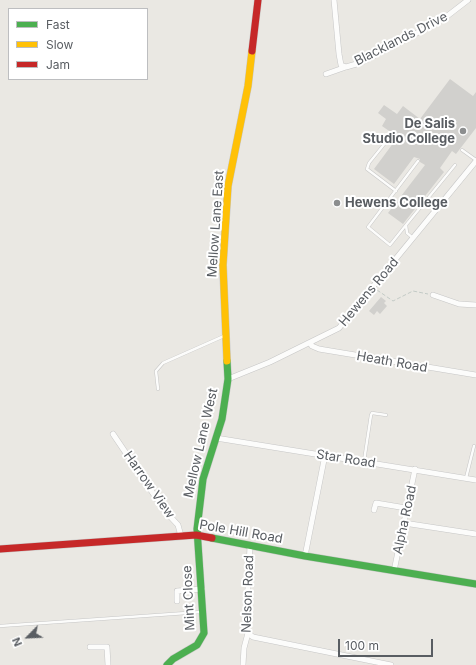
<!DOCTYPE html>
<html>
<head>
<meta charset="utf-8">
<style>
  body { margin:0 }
  #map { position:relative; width:476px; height:665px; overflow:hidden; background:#eae8e3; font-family:Inter,sans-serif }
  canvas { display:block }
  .legend { position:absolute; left:8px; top:8px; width:140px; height:72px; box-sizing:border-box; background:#fff; border:1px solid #bdbec0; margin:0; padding:5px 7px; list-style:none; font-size:12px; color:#595d62 }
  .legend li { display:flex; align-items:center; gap:8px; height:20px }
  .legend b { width:20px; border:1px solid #bdbec0 }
  .north { position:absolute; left:8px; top:617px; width:40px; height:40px; -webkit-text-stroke:3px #fff; paint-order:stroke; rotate:246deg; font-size:11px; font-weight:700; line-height:16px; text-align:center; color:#595d62 }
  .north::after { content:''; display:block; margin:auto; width:14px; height:18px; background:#595d62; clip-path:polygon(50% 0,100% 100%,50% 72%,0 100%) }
  .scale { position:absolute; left:338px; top:639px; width:95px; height:18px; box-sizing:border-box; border:2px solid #595d62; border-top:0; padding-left:5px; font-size:12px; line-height:14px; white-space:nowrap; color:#595d62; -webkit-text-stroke:3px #fff; paint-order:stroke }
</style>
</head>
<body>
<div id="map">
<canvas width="476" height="665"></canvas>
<ul class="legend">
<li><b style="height:5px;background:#4caf50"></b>Fast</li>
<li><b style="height:5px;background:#ffc107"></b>Slow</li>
<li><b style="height:5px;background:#c62828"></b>Jam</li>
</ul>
<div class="north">N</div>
<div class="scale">100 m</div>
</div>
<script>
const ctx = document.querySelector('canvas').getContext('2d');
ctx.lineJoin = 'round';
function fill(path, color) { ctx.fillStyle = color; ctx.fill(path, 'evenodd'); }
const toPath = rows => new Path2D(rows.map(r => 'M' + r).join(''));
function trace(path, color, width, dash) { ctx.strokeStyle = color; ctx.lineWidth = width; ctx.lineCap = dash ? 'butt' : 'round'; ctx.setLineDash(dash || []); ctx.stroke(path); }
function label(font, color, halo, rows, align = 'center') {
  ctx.font = font + ' Inter,sans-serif'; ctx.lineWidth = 4; ctx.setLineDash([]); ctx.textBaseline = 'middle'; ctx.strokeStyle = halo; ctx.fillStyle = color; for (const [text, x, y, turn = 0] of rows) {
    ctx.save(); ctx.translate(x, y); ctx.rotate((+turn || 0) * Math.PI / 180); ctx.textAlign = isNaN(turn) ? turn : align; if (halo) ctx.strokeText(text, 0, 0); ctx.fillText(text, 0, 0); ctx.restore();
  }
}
const building = toPath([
  [450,79,473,96,476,92,476,128,456,154,452,151,440,168,444,172,403,224,388,213,425,165,420,162,420,159,414,157,394,184,374,169,394,142,389,138,392,133,382,126,386,119,378,113,384,105,397,114,403,106,420,119],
  [381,297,386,301,384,303,387,306,380,314,377,311,374,315,369,311]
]);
const path = toPath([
  [377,290,393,301,413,291,428,294]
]);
const lane = toPath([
  [386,142,369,163,367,169,396,191],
  [462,150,476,160],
  [406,225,390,245,368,227,418,161],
  [413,238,407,233,406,225,455,165],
  [158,389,156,371,163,363,224,336],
  [364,461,371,415,372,413,386,415],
  [466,478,474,446],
  [0,626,201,612]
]);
const street = toPath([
  [334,0,339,54,341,65,346,67,360,63,404,40,446,17,468,0],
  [326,74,346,67],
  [433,295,459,304,476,305],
  [310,343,312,346,319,349,476,375],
  [228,379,270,362,339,328,476,161],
  [113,434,165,511,178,525,181,536],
  [216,438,476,480],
  [374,510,376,503,406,508],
  [404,523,476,534],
  [305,556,325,455],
  [394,571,415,469],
  [177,601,177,591,202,589],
  [248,633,253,637,391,665],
  [90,647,107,647,108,665],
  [243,665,244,648,248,633,246,628,250,546]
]);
const fast = toPath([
  [212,538,305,556,476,584],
  [167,665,173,659,197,645,204,633,197,529,203,479,222,419,228,379,227,361]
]);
const slow = toPath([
  [227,361,223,265,228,186,248,86,252,51]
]);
const jam = toPath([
  [252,51,258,0],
  [0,549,196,535,212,538]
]);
const markers = [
  [463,131,4,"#8c8e8f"],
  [337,203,4,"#8c8e8f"]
];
const streetNames = [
  ["Blacklands Drive",401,39,-27],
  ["Mellow Lane East",216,224,-86],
  ["Hewens Road",369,292,-50],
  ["Heath Road",392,362,10],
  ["Mellow Lane West",201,443,-77],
  ["Star Road",346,459,9],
  ["Harrow View",149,485,55],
  ["Alpha Road",405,520,-78],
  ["Pole Hill Road",241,532,10],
  ["Nelson Road",248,594,-88],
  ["Mint Close",189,598,-93]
];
const poiNames = [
  ["De Salis",455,124],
  ["Studio College",455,139],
  ["Hewens College",345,203,"left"]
];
fill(building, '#d1d0cd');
trace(lane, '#c6c6c6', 3.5);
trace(street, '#c6c6c6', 6);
trace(fast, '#c6c6c5', 8);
trace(slow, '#c6c6c5', 8);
trace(jam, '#c6c6c5', 8);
trace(path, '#c3cac6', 1, [4, 2]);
trace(lane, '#fcfcfb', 2.5);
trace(street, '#fcfcfb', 5);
trace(fast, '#4caf50', 7);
trace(slow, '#ffc107', 7);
trace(jam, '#c62828', 7);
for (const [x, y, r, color] of markers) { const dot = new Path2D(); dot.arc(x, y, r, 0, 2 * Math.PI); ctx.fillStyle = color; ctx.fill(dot); trace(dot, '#fff', 1.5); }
label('13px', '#595d62', '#fff', streetNames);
label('bold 13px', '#595d62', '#fff', poiNames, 'right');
</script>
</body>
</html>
